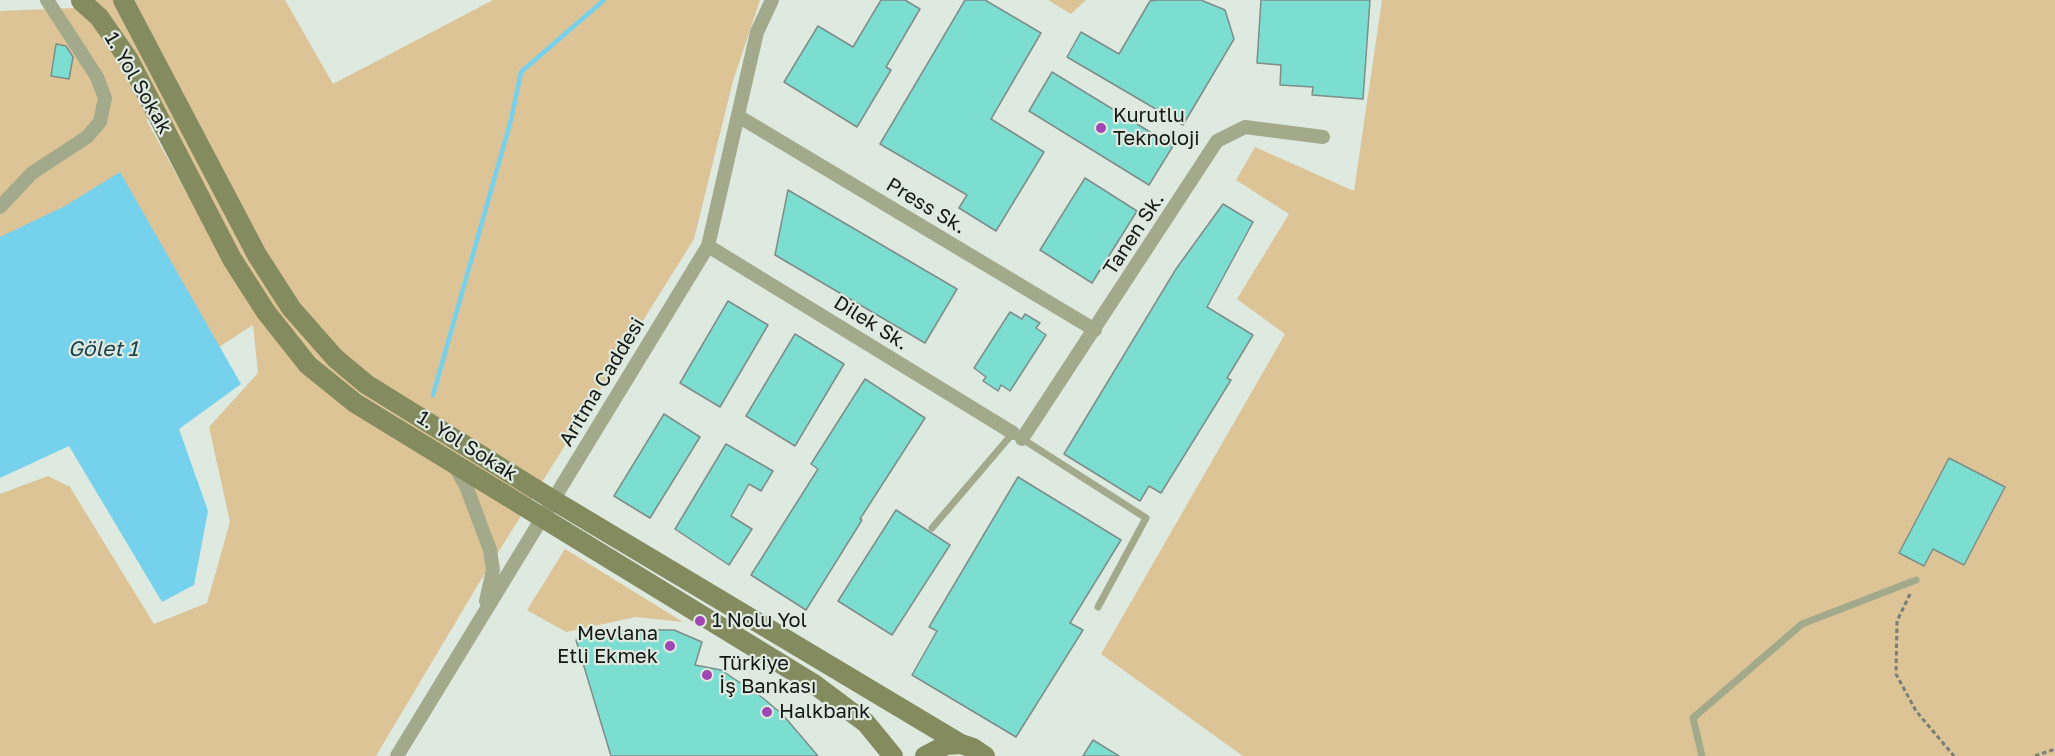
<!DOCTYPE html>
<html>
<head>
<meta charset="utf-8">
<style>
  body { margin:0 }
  canvas { display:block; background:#dee9e0 }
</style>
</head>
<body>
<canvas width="2055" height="756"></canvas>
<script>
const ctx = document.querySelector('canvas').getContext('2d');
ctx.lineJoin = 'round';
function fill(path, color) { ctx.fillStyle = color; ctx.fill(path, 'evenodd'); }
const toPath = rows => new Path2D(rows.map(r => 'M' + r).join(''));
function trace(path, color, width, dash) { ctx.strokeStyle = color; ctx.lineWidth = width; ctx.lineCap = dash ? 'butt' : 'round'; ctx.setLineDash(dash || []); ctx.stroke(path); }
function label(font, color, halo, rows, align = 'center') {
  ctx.font = font + ' "Golos Text",sans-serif'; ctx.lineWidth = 4.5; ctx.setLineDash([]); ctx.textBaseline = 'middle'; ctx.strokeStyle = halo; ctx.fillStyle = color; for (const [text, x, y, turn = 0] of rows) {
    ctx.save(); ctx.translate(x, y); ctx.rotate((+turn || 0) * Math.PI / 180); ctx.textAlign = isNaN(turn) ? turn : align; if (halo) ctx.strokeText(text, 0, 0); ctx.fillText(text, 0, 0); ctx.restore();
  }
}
const green = toPath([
  [75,0,285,0,333,84,493,0,760,0,733,81,694,239,479,583,376,756,0,756,0,494,48,476,70,487,154,624,207,603,230,522,209,427,258,373,253,325,199,360,0,275,0,11,74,8],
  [148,114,208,232,147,121],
  [1048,0,1086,0,1071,14],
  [1382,0,2055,0,2055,756,1243,756,1101,654,1285,334,1237,299,1289,214,1236,180,1255,147,1354,191],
  [565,549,683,622,636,617,566,632,527,610]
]);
const water = toPath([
  [120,172,241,384,179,429,208,511,194,585,162,602,69,446,0,478,0,237,65,206]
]);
const stream = toPath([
  [433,395,511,120,521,72,604,0]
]);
const building = toPath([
  [881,0,905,0,920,9,886,67,891,70,857,127,784,82,818,26,853,47,881,0],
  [965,0,985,0,1041,33,991,119,1044,152,996,231,959,208,967,195,880,144,965,0],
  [1157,0,1201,0,1225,10,1234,39,1183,125,1067,57,1081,32,1119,54,1150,1,1157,0],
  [1261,0,1370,0,1363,99,1312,95,1313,87,1280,85,1281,65,1257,63,1261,0],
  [56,44,66,46,73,57,69,79,51,76,56,44],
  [1052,72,1173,146,1149,185,1029,111,1052,72],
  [1085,178,1137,211,1092,283,1040,250,1085,178],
  [788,190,957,289,925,343,775,255,788,190],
  [1223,204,1253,222,1207,307,1253,335,1227,378,1231,380,1161,493,1149,486,1140,501,1064,454,1176,269,1223,204],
  [728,301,768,325,720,407,680,383,728,301],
  [1010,312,1022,319,1025,314,1040,323,1036,328,1046,335,1010,391,1001,385,998,391,983,381,986,377,974,368,1010,312],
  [795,334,844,364,795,446,746,416,795,334],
  [865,379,925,418,860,519,862,520,806,610,751,575,818,469,811,464,865,379],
  [664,414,700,437,650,518,614,496,664,414],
  [726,444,773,471,761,491,749,484,731,516,752,529,729,565,675,529,726,444],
  [1949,458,2005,487,1964,565,1933,549,1924,566,1899,553,1949,458],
  [1018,477,1121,540,1070,623,1083,630,1016,737,912,675,937,631,929,627,1018,477],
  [896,510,950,545,892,635,838,601,896,510],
  [625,630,674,630,702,642,695,665,721,670,763,698,783,715,818,756,611,756,576,640,625,630],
  [1093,740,1119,756,1083,756,1093,740]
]);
const path = toPath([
  [1910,594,1897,621,1896,674,1916,711,1954,756],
  [2035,756,2055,749]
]);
const lane = toPath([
  [932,528,1013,433,1146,518,1098,607],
  [1702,756,1693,718,1802,624,1916,580]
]);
const street = toPath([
  [738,116,1095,330],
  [0,207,32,173,87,137,100,122,105,98,97,77,47,0],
  [708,246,1013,433],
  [1022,439,1217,141,1245,127,1323,137],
  [455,467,466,486,490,550,493,570,486,601],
  [397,756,708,246,757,32,772,0]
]);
const secondary = toPath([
  [123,0,257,255,291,308,335,358,366,384,553,500,961,744],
  [81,1,99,17,129,60,232,259,266,312,308,365,355,403,814,684,866,723,893,756],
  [925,756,946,745,961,744,973,748,985,756]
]);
const markers = [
  [1101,128,6,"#a047b4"],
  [700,621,6,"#a047b4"],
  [670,646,6,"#a047b4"],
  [707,675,6,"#a047b4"],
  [767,712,6,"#a047b4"]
];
const streetNames = [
  ["1. Yol Sokak",138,83,60],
  ["Press Sk.",926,206,31],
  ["Tanen Sk.",1134,234,-57],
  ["Dilek Sk.",871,323,32],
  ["Arıtma Caddesi",602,382,-59],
  ["1. Yol Sokak",467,446,32]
];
const poiNames = [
  ["Kurutlu",1113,116],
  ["Teknoloji",1113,139],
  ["1 Nolu Yol",712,621],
  ["Mevlana",658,634,"right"],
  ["Etli Ekmek",658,657,"right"],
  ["Türkiye",719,664],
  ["İş Bankası",719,687],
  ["Halkbank",779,712]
];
const waterNames = [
  ["Gölet 1",103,349]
];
fill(green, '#ddc497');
fill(water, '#76d2ec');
trace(stream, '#76d2ec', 4.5);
fill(building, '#7cded0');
trace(building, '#7f8d8a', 1.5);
trace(path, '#787f79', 3, [4.5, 3]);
trace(lane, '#a3a98b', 7);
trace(street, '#a3a98b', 14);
trace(secondary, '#848b5e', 20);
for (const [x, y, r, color] of markers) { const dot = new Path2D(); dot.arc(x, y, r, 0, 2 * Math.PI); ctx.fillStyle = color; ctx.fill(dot); trace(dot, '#dee9e0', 2); }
label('20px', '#151815', '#dee9e0', streetNames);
label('20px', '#151815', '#dee9e0', poiNames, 'left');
label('italic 21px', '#1a444f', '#dee9e0', waterNames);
</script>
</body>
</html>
